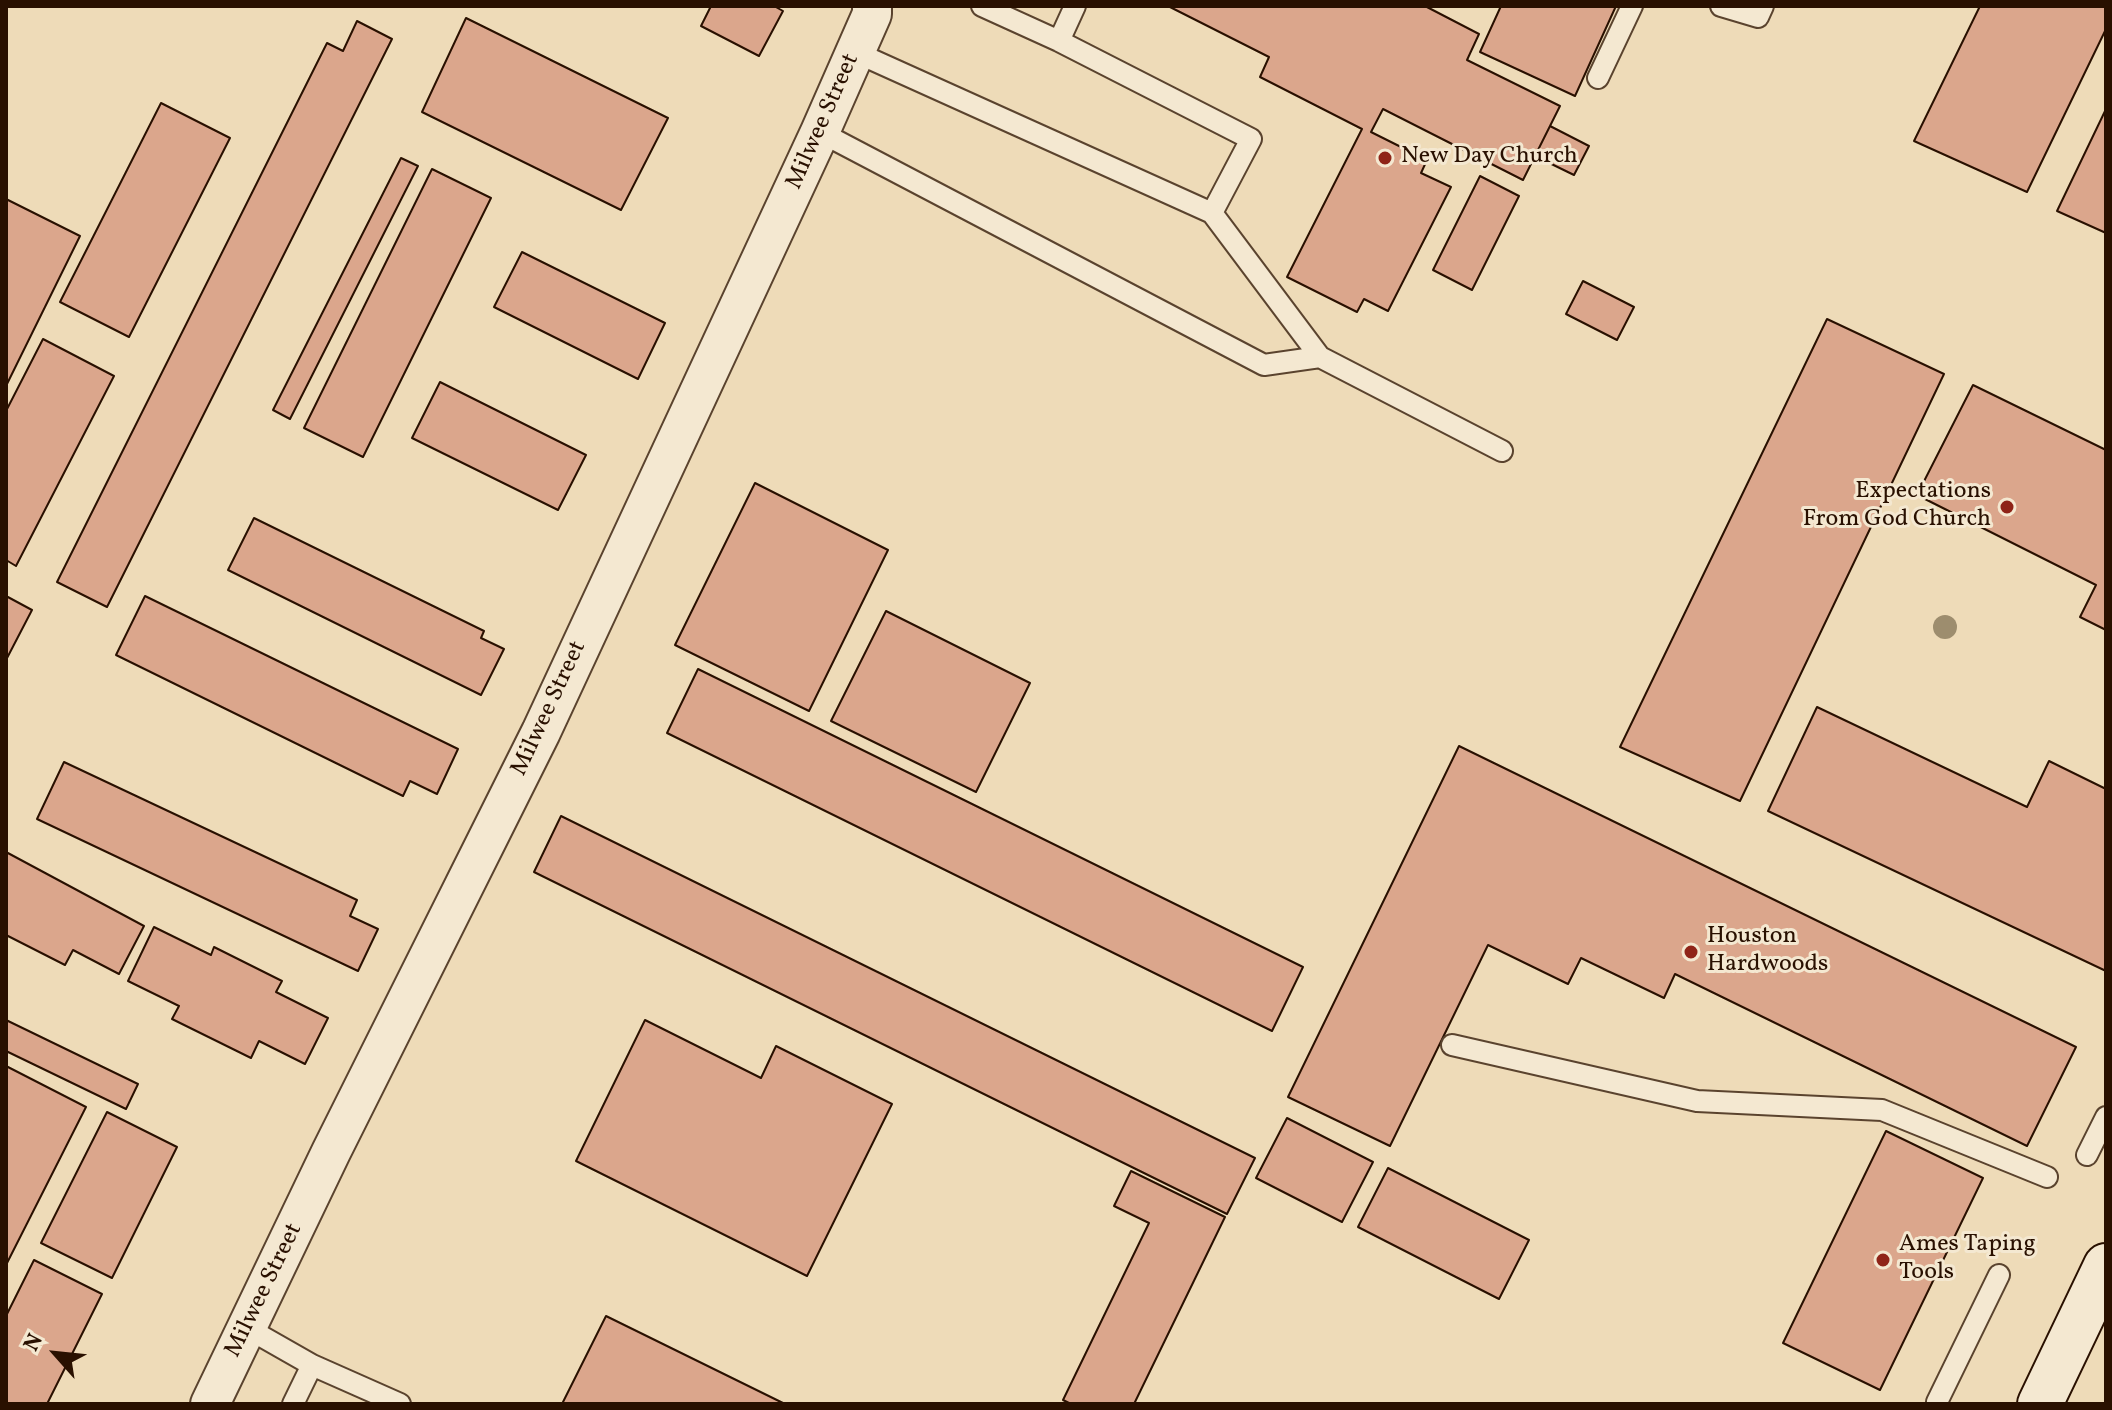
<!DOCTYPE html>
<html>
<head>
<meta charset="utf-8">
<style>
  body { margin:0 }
  #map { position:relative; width:2112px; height:1410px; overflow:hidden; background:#eedbb8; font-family:Vollkorn,serif }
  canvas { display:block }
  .frame { position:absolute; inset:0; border:8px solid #291000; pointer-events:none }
  .north { position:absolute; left:16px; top:1314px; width:80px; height:80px; -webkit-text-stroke:6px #f4e8d1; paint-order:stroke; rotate:297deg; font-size:22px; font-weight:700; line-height:32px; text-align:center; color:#291000 }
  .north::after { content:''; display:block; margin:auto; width:28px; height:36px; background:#291000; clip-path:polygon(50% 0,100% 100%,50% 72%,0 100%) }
</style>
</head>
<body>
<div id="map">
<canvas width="2112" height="1410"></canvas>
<div class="frame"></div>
<div class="north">N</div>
</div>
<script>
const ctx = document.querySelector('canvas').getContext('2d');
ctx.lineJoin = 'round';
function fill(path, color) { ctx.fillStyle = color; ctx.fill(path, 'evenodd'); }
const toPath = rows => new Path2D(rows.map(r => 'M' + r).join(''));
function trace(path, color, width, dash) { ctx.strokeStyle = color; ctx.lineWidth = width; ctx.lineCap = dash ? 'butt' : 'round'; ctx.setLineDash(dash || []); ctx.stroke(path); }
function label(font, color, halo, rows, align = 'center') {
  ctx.font = font + ' Vollkorn,serif'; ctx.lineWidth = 6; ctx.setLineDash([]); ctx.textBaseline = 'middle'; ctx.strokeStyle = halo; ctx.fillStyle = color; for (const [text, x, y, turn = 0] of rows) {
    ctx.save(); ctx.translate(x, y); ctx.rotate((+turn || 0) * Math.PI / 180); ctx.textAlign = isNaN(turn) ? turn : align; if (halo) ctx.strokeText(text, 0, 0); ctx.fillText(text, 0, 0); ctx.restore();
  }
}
const building = toPath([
  [711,6,774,6,783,11,759,56,701,26,711,6],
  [1168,6,1425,6,1479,34,1467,60,1560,106,1523,180,1383,109,1371,132,1427,160,1421,173,1451,187,1388,311,1364,299,1357,312,1287,277,1362,129,1260,77,1269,57,1168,6],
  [1501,6,1616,6,1575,96,1480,52,1501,6],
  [1980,6,2106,6,2106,29,2027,192,1914,141,1980,6],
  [466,18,668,118,621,210,422,112,466,18],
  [357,21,392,39,107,607,57,582,327,43,343,51,357,21],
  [161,103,230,138,129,337,60,302,161,103],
  [2106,109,2106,233,2057,211,2106,109],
  [1550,126,1589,146,1574,175,1535,156,1550,126],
  [401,158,418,166,290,419,273,410,401,158],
  [432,169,491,198,363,457,304,428,432,169],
  [1480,176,1519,196,1472,290,1433,270,1480,176],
  [6,199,80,236,6,386,6,199],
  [522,252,665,323,638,379,494,307,522,252],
  [1583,281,1634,307,1617,340,1566,314,1583,281],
  [1827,319,1944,374,1740,801,1620,747,1827,319],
  [43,339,114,376,16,566,6,560,6,411,43,339],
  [440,382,586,455,558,510,412,438,440,382],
  [1973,385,2106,450,2106,630,2080,617,2096,585,1917,495,1973,385],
  [755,483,888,550,809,711,675,645,755,483],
  [254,518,484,631,481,638,504,649,481,695,228,570,254,518],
  [6,596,32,610,6,660,6,596],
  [145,596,458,749,437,794,410,781,403,796,116,655,145,596],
  [886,611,1030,683,976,792,831,721,886,611],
  [698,669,1303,967,1272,1031,667,733,698,669],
  [1817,707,2027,807,2049,761,2106,789,2106,971,1768,811,1817,707],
  [1459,746,2076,1047,2027,1146,1675,974,1664,998,1581,958,1568,984,1488,945,1390,1146,1288,1097,1459,746],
  [64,762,357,900,350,916,378,929,358,971,37,819,64,762],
  [561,816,1255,1158,1227,1214,534,872,561,816],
  [6,852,144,926,119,974,73,950,65,965,6,935,6,852],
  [154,927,211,955,214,947,282,981,276,992,328,1018,305,1064,259,1041,251,1058,172,1019,179,1006,128,981,154,927],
  [6,1020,138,1084,126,1109,6,1051,6,1020],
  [645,1020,761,1078,776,1046,892,1104,807,1276,576,1161,645,1020],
  [6,1066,86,1107,6,1265,6,1066],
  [107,1112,177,1147,112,1278,41,1243,107,1112],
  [1287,1118,1373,1162,1342,1222,1256,1178,1287,1118],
  [1886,1131,1983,1178,1880,1390,1783,1343,1886,1131],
  [1388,1168,1529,1240,1499,1299,1358,1227,1388,1168],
  [1131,1171,1225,1217,1134,1404,1071,1404,1063,1400,1149,1223,1114,1206,1131,1171],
  [34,1260,102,1294,47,1404,6,1404,6,1316,34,1260],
  [606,1316,785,1404,562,1404,606,1316]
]);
const service = toPath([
  [982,6,1059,41,1251,139,1212,213,1320,357,1502,451],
  [1721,6,1758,17,1763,6],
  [1059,41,1075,6],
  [855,52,1212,213],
  [1598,78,1632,6],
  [820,132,1264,365,1320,357],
  [1452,1045,1697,1101,1882,1110,2047,1177],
  [2087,1155,2106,1117],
  [247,1328,312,1365,293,1404],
  [312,1365,400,1404],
  [1937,1402,1999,1275]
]);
const minor = toPath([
  [210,1404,331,1152,541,732,820,132,872,14,872,6]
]);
const secondary = toPath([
  [2040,1404,2106,1266]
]);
const trees = [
  [1945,627]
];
const markers = [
  [1385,158,8,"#8f2418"],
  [2007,507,8,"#8f2418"],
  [1691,952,8,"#8f2418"],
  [1883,1260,8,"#8f2418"]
];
const streetNames = [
  ["Milwee Street",824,122,-66],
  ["Milwee Street",550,709,-65],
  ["Milwee Street",265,1291,-64]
];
const poiNames = [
  ["New Day Church",1401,158],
  ["Expectations",1991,493,"right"],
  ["From God Church",1991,521,"right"],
  ["Houston",1707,938],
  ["Hardwoods",1707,966],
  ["Ames Taping",1899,1246],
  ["Tools",1899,1274]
];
fill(building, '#dba68c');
trace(building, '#291000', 2);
trace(service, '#5a432e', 24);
trace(minor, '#5a432e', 42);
trace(secondary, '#291000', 48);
trace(service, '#f4e8d1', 20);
trace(minor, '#f4e8d1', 38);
trace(secondary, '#f4e8d1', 44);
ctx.fillStyle = '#9d8d6e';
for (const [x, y] of trees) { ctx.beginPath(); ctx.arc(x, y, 12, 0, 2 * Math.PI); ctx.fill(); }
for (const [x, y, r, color] of markers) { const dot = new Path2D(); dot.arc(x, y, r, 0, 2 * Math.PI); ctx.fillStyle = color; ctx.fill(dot); trace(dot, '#f4e8d1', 3); }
label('24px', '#291000', '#f4e8d1', streetNames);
label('24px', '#291000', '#f4e8d1', poiNames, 'left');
</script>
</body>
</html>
